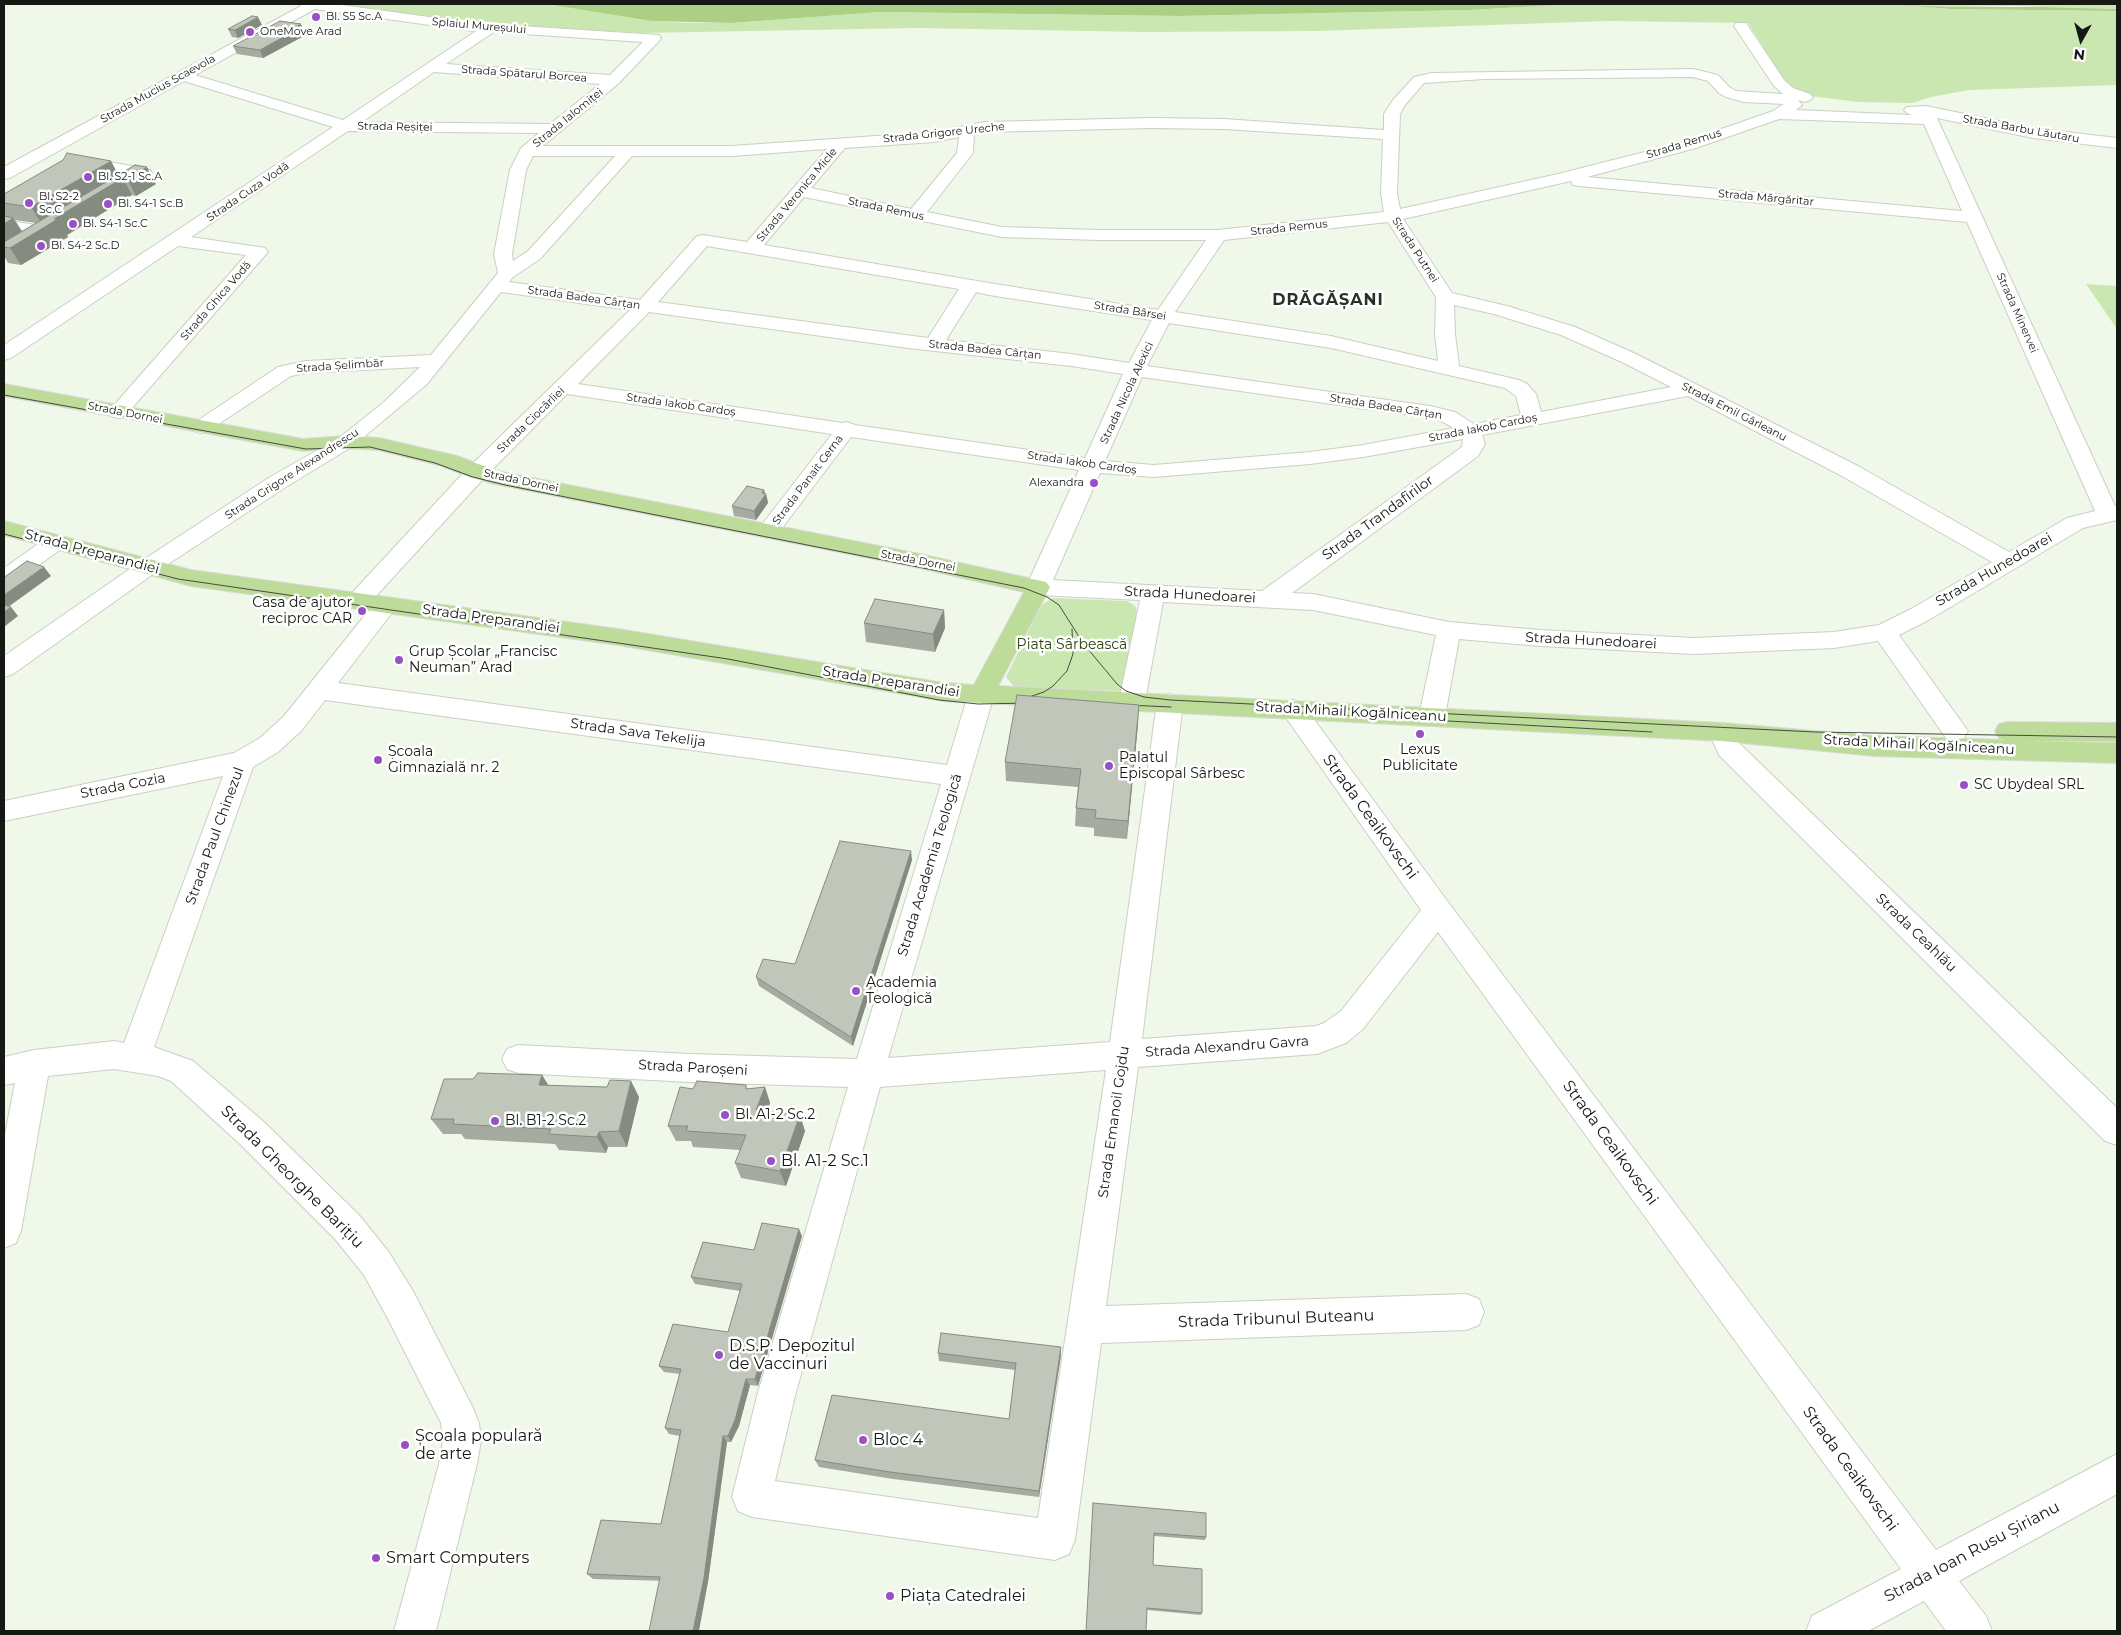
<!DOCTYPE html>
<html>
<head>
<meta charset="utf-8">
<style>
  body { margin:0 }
  #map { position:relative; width:2121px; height:1635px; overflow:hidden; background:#f0f8ea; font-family:Montserrat,sans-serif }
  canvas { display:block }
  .frame { position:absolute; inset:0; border:5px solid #161813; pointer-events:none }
  .north { position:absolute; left:2056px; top:15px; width:50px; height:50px; -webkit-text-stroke:4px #fff; paint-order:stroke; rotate:187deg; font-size:14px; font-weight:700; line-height:20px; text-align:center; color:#161813 }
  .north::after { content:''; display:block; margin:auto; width:18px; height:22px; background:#161813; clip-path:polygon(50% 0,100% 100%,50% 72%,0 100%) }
</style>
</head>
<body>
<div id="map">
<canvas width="2121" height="1635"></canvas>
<div class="frame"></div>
<div class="north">N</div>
</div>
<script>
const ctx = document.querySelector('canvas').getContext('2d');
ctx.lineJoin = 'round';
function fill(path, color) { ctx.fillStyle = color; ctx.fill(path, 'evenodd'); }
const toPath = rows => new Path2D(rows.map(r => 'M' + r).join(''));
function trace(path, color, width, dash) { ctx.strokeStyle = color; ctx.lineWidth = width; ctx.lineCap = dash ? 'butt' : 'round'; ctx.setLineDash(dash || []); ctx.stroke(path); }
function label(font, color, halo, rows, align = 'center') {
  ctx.font = font + ' Montserrat,sans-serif'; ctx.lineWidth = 5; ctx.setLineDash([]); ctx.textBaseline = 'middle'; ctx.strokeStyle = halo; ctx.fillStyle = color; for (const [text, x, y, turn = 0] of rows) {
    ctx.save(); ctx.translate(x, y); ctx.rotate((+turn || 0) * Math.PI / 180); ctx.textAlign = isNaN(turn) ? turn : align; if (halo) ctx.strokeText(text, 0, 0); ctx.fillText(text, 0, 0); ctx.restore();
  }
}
const green = toPath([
  [342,4,546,4,651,21,692,23,731,23,881,12,1180,16,1469,10,1576,4,1890,4,1950,9,2117,11,2117,85,1969,90,1931,97,1912,103,1858,102,1810,96,1790,89,1748,23,1609,21,1317,31,1145,32,917,28,641,33,507,25,423,17],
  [1902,4,2117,4,2117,9,2015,6,1950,7],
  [2086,284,2117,286,2117,329],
  [1053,598,1127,601,1135,606,1138,614,1129,680,1121,691,1016,689,1006,677,1041,605]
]);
const water = toPath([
  [546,4,1576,4,1469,10,1180,16,881,12,731,23,651,21],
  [1890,4,1950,7,2044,7,2117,9,2117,11,1950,9]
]);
const minor = toPath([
  [299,4,334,4,473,23,659,35,661,38,659,41,619,83,543,146,732,146,934,132,985,122,1151,118,1224,119,1384,130,1384,114,1393,100,1414,77,1432,73,1693,69,1718,75,1729,87,1736,91,1783,94,1774,86,1734,26,1736,23,1746,23,1784,80,1793,88,1810,94,1813,97,1810,100,1805,102,1798,100,1802,105,1796,110,1912,115,1907,113,1904,110,1907,107,1926,106,2033,128,2117,138,2117,148,2033,138,1937,118,2115,506,2117,506,2117,520,2083,528,1927,621,1899,635,1968,731,1964,738,1955,740,1946,738,1878,641,1834,648,1694,654,1540,646,1459,639,1445,716,1441,723,1432,725,1423,723,1419,716,1436,635,1313,610,1163,602,1145,701,1141,707,1132,710,1123,707,1119,701,1140,600,1038,595,1030,592,1026,587,1079,470,851,437,776,536,768,538,760,536,757,531,832,434,567,394,485,477,366,607,358,609,350,607,346,601,350,595,469,467,630,310,501,292,427,384,353,446,286,487,156,572,13,674,4,677,4,656,140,562,270,477,339,438,384,402,420,367,306,373,291,376,208,431,201,433,194,431,191,427,194,423,278,367,306,361,431,355,498,273,494,254,510,170,521,148,539,133,348,131,191,237,259,247,265,248,268,252,125,416,118,418,111,416,108,412,246,255,178,246,11,358,4,360,4,345,333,127,184,81,10,178,4,179,4,167,301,6,299,4],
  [315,9,473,31,476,31,343,120,195,75,315,9],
  [494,32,643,42,610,75,446,64,494,32],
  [434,72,600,84,550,124,362,122,434,72],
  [1693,77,1708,81,1719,93,1726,97,1744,102,1784,104,1773,111,1684,142,1558,174,1400,209,1397,193,1400,114,1405,105,1424,83,1484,79,1693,77],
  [1779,119,1924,124,1962,211,1587,177,1696,148,1779,119],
  [1151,128,1224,129,1383,139,1381,193,1384,212,1218,230,1098,230,1002,227,927,212,973,153,974,134,985,132,1151,128],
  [959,137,957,153,911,209,811,188,845,148,934,142,959,137],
  [827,149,747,242,703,235,697,236,640,300,509,282,513,277,540,259,632,156,732,156,827,149],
  [533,156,615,156,528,251,513,261,512,254,526,170,533,156],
  [1571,181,1573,185,1579,186,1967,222,2095,511,2067,518,2009,552,1858,466,1636,354,1575,327,1507,306,1452,293,1403,219,1571,181],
  [804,197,1002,237,1098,240,1206,240,1158,310,989,283,764,245,804,197],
  [1388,222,1436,297,1435,334,1438,361,1331,336,1175,312,1224,240,1388,222],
  [707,246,959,289,928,338,658,302,707,246],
  [976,292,989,295,1152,320,1129,363,1071,354,946,340,976,292],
  [1454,305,1494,314,1561,335,1622,362,1671,387,1541,412,1536,394,1527,384,1519,380,1459,366,1455,334,1454,305],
  [649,312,908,348,1071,366,1123,374,1085,458,855,425,847,422,843,423,578,384,649,312],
  [1169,323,1331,348,1505,388,1516,396,1521,415,1474,424,1455,412,1430,406,1147,366,1169,323],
  [1142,377,1430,418,1441,421,1454,428,1363,445,1310,452,1154,465,1105,461,1142,377],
  [1688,396,1842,476,1992,562,1911,609,1879,625,1834,632,1694,638,1540,630,1449,622,1313,594,1292,593,1478,456,1485,444,1482,435,1688,396],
  [1463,439,1462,447,1262,591,1053,580,1100,473,1154,477,1310,464,1363,457,1463,439],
  [103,161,144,168,150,170,152,173,134,187,128,188,122,187,120,183,129,175,97,169,95,166,97,163,103,161],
  [61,218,67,219,70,223,67,227,45,237,4,230,4,220,42,226,61,218],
  [56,535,64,537,67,542,64,547,12,584,4,587,4,568,48,537,56,535],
  [386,597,394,599,398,605,338,683,947,765,968,695,972,689,981,686,990,689,994,695,888,1058,1110,1042,1157,703,1161,697,1170,694,1179,697,1183,703,1142,1039,1316,1026,1324,1023,1341,1011,1421,910,1280,709,1284,703,1293,700,1302,703,1448,902,1936,1550,2117,1454,2117,1494,1959,1581,1986,1616,1992,1631,1946,1631,1924,1601,1868,1631,1806,1631,1812,1616,1901,1569,1438,932,1363,1029,1346,1043,1317,1054,1138,1067,1106,1306,1466,1294,1479,1299,1484,1312,1479,1325,1466,1330,1101,1343,1075,1540,1069,1554,1055,1560,752,1517,738,1511,732,1497,757,1396,848,1087,690,1082,518,1073,507,1069,502,1059,507,1049,518,1045,690,1054,857,1059,941,784,325,700,302,730,278,752,253,767,154,1047,193,1061,264,1122,359,1215,388,1251,413,1291,473,1408,479,1423,481,1440,477,1464,436,1631,394,1631,439,1464,443,1440,441,1423,387,1317,364,1275,335,1239,240,1144,171,1081,158,1076,114,1069,48,1076,21,1231,16,1243,4,1248,4,1140,15,1083,4,1085,4,1057,34,1050,114,1041,124,1043,223,776,4,821,4,801,234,753,260,738,284,716,378,599,386,597],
  [1106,1070,1038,1518,775,1481,795,1396,880,1087,1106,1070],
  [1722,723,1731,725,1739,743,2117,1108,2117,1145,2105,1141,1719,755,1709,732,1713,725,1722,723]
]);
const major = toPath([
  [4,384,303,439,346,436,379,438,457,456,497,471,915,553,1046,582,1050,587,998,686,1722,723,1874,736,2007,740,1999,738,1995,731,1999,724,2008,722,2117,723,2117,741,2020,741,2117,743,2117,763,1874,756,1722,741,944,701,618,645,191,586,4,535,4,521,191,570,618,629,944,683,974,685,1024,592,915,567,495,484,469,477,442,466,379,450,346,448,303,451,4,396,4,384]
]);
const tram = toPath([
  [4,395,306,449,370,447,435,463,473,477,505,485,1024,588,1047,597,1059,605,1083,643,1117,684,1126,691,1144,697,1170,700,1815,732,2117,737],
  [4,534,178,579,728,659,939,700,978,704,1031,703],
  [1020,700,1044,692,1053,686,1067,671,1073,654,1072,629],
  [1126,705,1171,707],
  [1263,711,1652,732]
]);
const wall = toPath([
  [262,25,238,38,232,37,228,29],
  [304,32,300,34,302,37,263,58,237,54,233,46],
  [118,175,156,184,136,196,132,195,67,235,68,237,21,265,8,263,4,256,4,194],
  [15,220,36,223,22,231],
  [764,490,765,494,766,494,768,503,756,520,734,516,732,506],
  [944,610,945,628,935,652,866,642,864,623],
  [1138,724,1127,839,1094,836,1094,828,1075,826,1076,808,1078,787,1006,781,1005,762],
  [912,860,853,1046,759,986,756,977,795,964],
  [542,1075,548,1085,639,1097,627,1147,608,1147,606,1153,559,1150,555,1144,465,1139,461,1134,443,1134,431,1119,473,1079],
  [746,1085,747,1089,765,1087,770,1103,767,1111,805,1131,786,1186,741,1178,735,1163,740,1150,693,1147,691,1141,676,1141,668,1126,693,1089],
  [802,1236,758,1386,750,1385,739,1426,731,1442,727,1442,708,1582,593,1579,587,1574,661,1524,680,1436,669,1434,665,1428,680,1374,664,1372,659,1366,728,1332,740,1291,695,1284,691,1277,754,1250],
  [938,1353,1061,1355,1039,1497,893,1479,819,1467,815,1460,1009,1419,1015,1370,939,1361],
  [1093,1503,1206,1537,1205,1540,1154,1536,1153,1565,1202,1613,1201,1615,1147,1610]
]);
const shadedWall = toPath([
  [258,17,262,25,238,38,235,30],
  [301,24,304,32,300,34,302,37,263,58,260,50],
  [111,161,120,178,42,224,31,207],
  [147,167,156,184,136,196,127,179],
  [123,178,132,195,67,235,68,237,21,265,10,248,54,219],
  [13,218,24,235,4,247,4,224],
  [764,490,765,495,766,494,768,503,756,520,754,511,762,493],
  [44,567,51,576,4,610,4,595],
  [11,607,18,616,4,627,4,612],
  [944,610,945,628,935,652,933,634],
  [1139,705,1138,724,1127,839,1128,821],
  [911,851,912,860,853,1046,851,1037],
  [542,1075,552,1091,539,1085],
  [631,1081,639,1097,627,1147,619,1131],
  [765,1087,770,1103,762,1125,756,1110],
  [800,1115,805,1131,786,1186,780,1171],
  [599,1132,608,1147,606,1153,597,1137],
  [799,1229,802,1236,758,1386,755,1379],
  [1061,1347,1061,1355,1039,1497,1039,1491],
  [746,1379,750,1385,739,1426,731,1442,728,1436],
  [723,1436,727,1442,708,1582,699,1631,693,1631]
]);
const building = toPath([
  [252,16,258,17,235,30,228,29,252,16],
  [280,21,301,24,293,28,298,29,260,50,233,46,280,21],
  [67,153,111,161,31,207,4,203,4,194,63,160,67,153],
  [135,165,147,167,127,179,123,178,54,219,58,219,10,248,4,247,4,242,135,165],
  [4,216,13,218,4,224,4,216],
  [747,486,764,490,762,493,766,494,754,511,732,506,747,486],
  [27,561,44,567,4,595,4,577,6,576,27,561],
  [875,599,944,610,933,634,864,623,875,599],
  [4,605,11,607,4,612,4,605],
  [1017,695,1139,705,1128,821,1095,818,1096,810,1076,808,1081,769,1005,762,1017,695],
  [840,841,911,851,851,1037,756,977,763,959,795,964,840,841],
  [478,1073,542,1075,539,1085,607,1087,610,1080,631,1081,619,1131,599,1132,597,1137,549,1134,551,1129,453,1124,454,1119,431,1119,444,1079,473,1079,478,1073],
  [697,1081,746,1085,746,1089,765,1087,756,1110,800,1115,780,1171,735,1163,746,1135,686,1131,688,1126,668,1126,680,1087,693,1089,697,1081],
  [762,1223,799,1229,755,1379,746,1379,735,1420,728,1436,723,1436,704,1578,693,1631,649,1631,660,1577,587,1574,601,1520,661,1524,681,1430,665,1428,681,1369,659,1366,673,1324,728,1332,742,1284,691,1277,703,1242,754,1250,762,1223],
  [941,1333,1061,1347,1039,1491,890,1472,815,1460,832,1395,1009,1419,1016,1363,938,1353,941,1333],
  [1093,1503,1206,1513,1206,1537,1154,1533,1153,1565,1202,1569,1202,1613,1147,1608,1146,1631,1086,1631,1093,1503]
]);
const markers = [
  [316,17,5,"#9851c5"],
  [250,32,5,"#9851c5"],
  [88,177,5,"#9851c5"],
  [29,203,5,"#9851c5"],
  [108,204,5,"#9851c5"],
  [73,224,5,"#9851c5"],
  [41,246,5,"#9851c5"],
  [1094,483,5,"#9851c5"],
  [362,611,5,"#9851c5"],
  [399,660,5,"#9851c5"],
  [1420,734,5,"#9851c5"],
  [378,760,5,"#9851c5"],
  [1109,766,5,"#9851c5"],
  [1964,785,5,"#9851c5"],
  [856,991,5,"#9851c5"],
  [725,1115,5,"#9851c5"],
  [495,1121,5,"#9851c5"],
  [771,1161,5,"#9851c5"],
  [719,1355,5,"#9851c5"],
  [863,1440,5,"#9851c5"],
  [405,1445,5,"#9851c5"],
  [376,1558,5,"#9851c5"],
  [890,1596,5,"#9851c5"]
];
const farPoinames = [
  ["Bl. S5 Sc.A",326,17],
  ["OneMove Arad",260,32],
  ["Bl. S2-1 Sc.A",98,177],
  ["Bl. S2-2",39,197],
  ["Sc.C",39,210],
  ["Bl. S4-1 Sc.B",118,204],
  ["Bl. S4-1 Sc.C",83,224],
  ["Bl. S4-2 Sc.D",51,246],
  ["Alexandra",1084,483,"right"]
];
const farStreetnames = [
  ["Splaiul Mureșului",479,26,5],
  ["Strada Spătarul Borcea",524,74,4],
  ["Strada Mucius Scaevola",158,89,-29],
  ["Strada Ialomiței",568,118,-39],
  ["Strada Reșiței",395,127,1],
  ["Strada Barbu Lăutaru",2021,129,10],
  ["Strada Grigore Ureche",944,133,-6],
  ["Strada Remus",1684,144,-17],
  ["Strada Cuza Vodă",248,192,-34],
  ["Strada Veronica Micle",797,195,-50],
  ["Strada Mărgăritar",1766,198,5],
  ["Strada Remus",886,209,12],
  ["Strada Remus",1289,228,-6],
  ["Strada Putnei",1415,250,57],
  ["Strada Badea Cârțan",584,298,8],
  ["Strada Ghica Vodă",216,301,-49],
  ["Strada Bârsei",1130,311,9],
  ["Strada Minervei",2017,313,66],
  ["Strada Badea Cârțan",985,350,6],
  ["Strada Șelimbăr",340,366,-4],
  ["Strada Nicola Alexici",1127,393,-65],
  ["Strada Iakob Cardoș",681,405,8],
  ["Strada Badea Cârțan",1386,407,9],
  ["Strada Emil Gârleanu",1734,412,27],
  ["Strada Dornei",125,413,11],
  ["Strada Ciocârliei",531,420,-44],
  ["Strada Iakob Cardoș",1483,428,-11],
  ["Strada Iakob Cardoș",1082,463,8],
  ["Strada Grigore Alexandrescu",292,474,-33],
  ["Strada Panait Cerna",808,480,-53],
  ["Strada Dornei",521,481,12],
  ["Strada Dornei",918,561,11]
];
const streetNames = [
  ["Strada Trandafirilor",1378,518,-36],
  ["Strada Preparandiei",92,552,15],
  ["Strada Hunedoarei",1994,570,-30],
  ["Strada Hunedoarei",1190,595,3],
  ["Strada Preparandiei",491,619,8],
  ["Strada Hunedoarei",1591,641,3],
  ["Strada Preparandiei",891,682,9],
  ["Strada Mihail Kogălniceanu",1351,712,3],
  ["Strada Sava Tekelija",638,733,8],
  ["Strada Mihail Kogălniceanu",1919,745,3],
  ["Strada Cozia",123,786,-11],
  ["Strada Paul Chinezul",215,836,-70],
  ["Strada Academia Teologică",930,865,-73],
  ["Strada Ceahlău",1916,933,44],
  ["Strada Alexandru Gavra",1227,1047,-4],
  ["Strada Paroșeni",693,1068,3],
  ["Strada Emanoil Gojdu",1114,1122,-82]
];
const poiNames = [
  ["Casa de ajutor",352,603,"right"],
  ["reciproc CAR",352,619,"right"],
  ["Grup Școlar „Francisc",409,652],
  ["Neuman” Arad",409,668],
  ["Lexus",1420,750,"center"],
  ["Publicitate",1420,766,"center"],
  ["Școala",388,752],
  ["Gimnazială nr. 2",388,768],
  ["Palatul",1119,758],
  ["Episcopal Sârbesc",1119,774],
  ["SC Ubydeal SRL",1974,785],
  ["Academia",866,983],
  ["Teologică",866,999],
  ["Bl. A1-2 Sc.2",735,1115],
  ["Bl. B1-2 Sc.2",505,1121]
];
const parkNames = [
  ["Piața Sârbească",1072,645]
];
const farDistrictnames = [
  ["DRĂGĂȘANI",1328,300]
];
const nearStreetnames = [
  ["Strada Ceaikovschi",1370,817,54],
  ["Strada Ceaikovschi",1610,1143,54],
  ["Strada Gheorghe Barițiu",292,1177,45],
  ["Strada Tribunul Buteanu",1276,1319,-2],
  ["Strada Ceaikovschi",1850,1469,54],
  ["Strada Ioan Rusu Șirianu",1972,1552,-28]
];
const nearPoinames = [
  ["Bl. A1-2 Sc.1",781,1161],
  ["D.S.P. Depozitul",729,1346],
  ["de Vaccinuri",729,1364],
  ["Școala populară",415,1436],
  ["de arte",415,1454],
  ["Bloc 4",873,1440],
  ["Smart Computers",386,1558],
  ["Piața Catedralei",900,1596]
];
fill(green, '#cbe7b1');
fill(water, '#abd085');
trace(minor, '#c9d0c2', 2);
trace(major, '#dadad9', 2);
fill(minor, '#fff');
fill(major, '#bddc9a');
trace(tram, '#474a43', 1);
fill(wall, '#a5aba0');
fill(shadedWall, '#868b82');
fill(building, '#c0c7ba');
trace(building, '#868b82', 1);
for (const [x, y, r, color] of markers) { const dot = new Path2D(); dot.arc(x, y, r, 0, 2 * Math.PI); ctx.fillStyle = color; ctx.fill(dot); trace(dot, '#fff', 2); }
label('11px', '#161813', '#fff', farPoinames, 'left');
label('11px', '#161813', '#fff', farStreetnames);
label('14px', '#161813', '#fff', streetNames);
label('14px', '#161813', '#fff', poiNames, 'left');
label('14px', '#2b420d', '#fff', parkNames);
ctx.letterSpacing = '1px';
label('bold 16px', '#2c3127', '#fff', farDistrictnames);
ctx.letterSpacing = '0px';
label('16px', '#161813', '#fff', nearStreetnames);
label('16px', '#161813', '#fff', nearPoinames, 'left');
</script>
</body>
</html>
